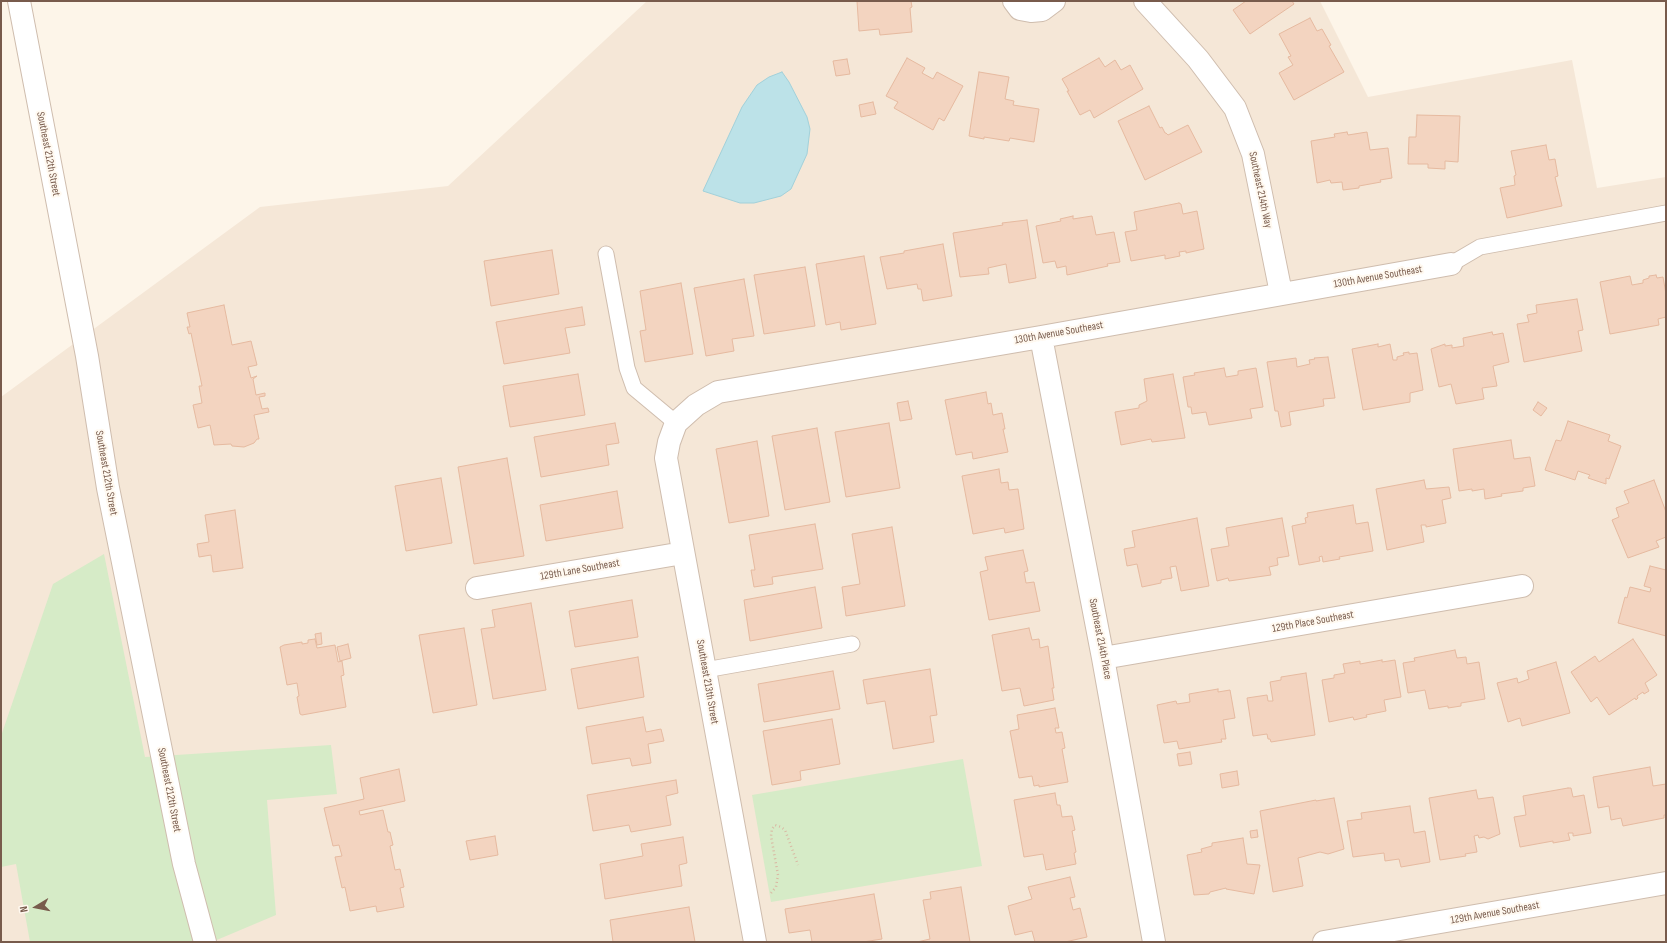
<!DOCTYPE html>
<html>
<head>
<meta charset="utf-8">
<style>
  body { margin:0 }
  #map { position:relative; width:1667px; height:943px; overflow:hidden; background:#fdf5e9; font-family:"Sofia Sans Condensed",sans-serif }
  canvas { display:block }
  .frame { position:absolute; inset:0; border:2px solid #785b4c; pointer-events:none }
  .north { position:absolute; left:16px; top:887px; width:40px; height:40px; -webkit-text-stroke:3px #fff9f0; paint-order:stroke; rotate:260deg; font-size:11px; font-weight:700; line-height:16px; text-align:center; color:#785b4c }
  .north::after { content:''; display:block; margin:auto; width:14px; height:18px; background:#785b4c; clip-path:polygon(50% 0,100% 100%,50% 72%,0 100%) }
</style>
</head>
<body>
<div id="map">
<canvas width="1667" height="943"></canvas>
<div class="frame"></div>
<div class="north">N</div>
</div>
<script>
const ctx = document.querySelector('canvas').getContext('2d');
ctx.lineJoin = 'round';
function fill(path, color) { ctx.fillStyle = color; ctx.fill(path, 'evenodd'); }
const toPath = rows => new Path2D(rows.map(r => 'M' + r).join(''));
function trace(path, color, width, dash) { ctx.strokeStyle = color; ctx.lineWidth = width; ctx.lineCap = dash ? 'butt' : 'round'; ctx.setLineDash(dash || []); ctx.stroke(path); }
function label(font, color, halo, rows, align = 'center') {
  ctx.font = font + ' "Sofia Sans Condensed",sans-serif'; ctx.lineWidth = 4; ctx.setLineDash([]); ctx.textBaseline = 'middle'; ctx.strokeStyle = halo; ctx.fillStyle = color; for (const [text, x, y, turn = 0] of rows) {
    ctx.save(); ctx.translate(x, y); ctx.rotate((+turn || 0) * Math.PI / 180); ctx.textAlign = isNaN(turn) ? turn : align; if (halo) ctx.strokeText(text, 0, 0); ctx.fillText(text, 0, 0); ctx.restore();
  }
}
const residential = toPath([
  [647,1,1320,1,1368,97,1572,60,1597,188,1666,177,1666,942,1,942,1,397,260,207,448,186]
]);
const green = toPath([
  [104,554,145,757,331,745,337,794,267,800,276,915,212,942,30,942,16,864,1,867,1,736,53,584],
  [963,759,982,866,771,902,752,795]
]);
const water = toPath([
  [782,72,789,82,807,117,810,129,807,154,791,189,781,196,754,203,740,203,703,191,742,107,757,85,769,77,782,72]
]);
const building = toPath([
  [857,1,911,1,912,7,910,8,912,32,880,35,879,29,859,31,857,1],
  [1246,1,1292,1,1294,4,1250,34,1233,10,1246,1],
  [1310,18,1317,31,1322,29,1331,45,1329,46,1344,72,1294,100,1279,73,1293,65,1288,57,1291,56,1279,34,1310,18],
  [907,58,925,68,922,73,933,79,937,72,963,86,944,121,939,118,933,130,894,108,898,102,886,96,907,58],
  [1099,58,1105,67,1115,60,1121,70,1130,65,1143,89,1094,118,1090,110,1080,115,1067,91,1069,91,1062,79,1099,58],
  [847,59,850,74,836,76,833,61,847,59],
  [979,72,1009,77,1005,99,1014,101,1013,105,1039,109,1034,142,1010,138,1009,141,984,137,984,139,969,136,979,72],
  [873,102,876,114,861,117,859,105,873,102],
  [1149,106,1160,128,1162,127,1165,133,1166,133,1168,135,1188,125,1202,152,1145,180,1118,121,1149,106],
  [1417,115,1460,116,1458,162,1445,161,1445,169,1428,168,1428,164,1408,164,1409,137,1416,137,1417,115],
  [1347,132,1348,135,1367,132,1370,150,1388,148,1392,178,1380,180,1381,182,1359,186,1359,188,1343,190,1342,182,1331,183,1330,180,1317,183,1311,141,1335,137,1334,134,1347,132],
  [1546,145,1549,160,1555,159,1558,176,1555,177,1562,206,1507,218,1500,188,1515,185,1514,176,1516,175,1511,151,1546,145],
  [1179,203,1181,204,1183,214,1197,211,1204,249,1186,253,1186,251,1179,252,1180,256,1165,259,1165,255,1131,261,1125,232,1137,230,1134,212,1179,203],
  [1073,216,1073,219,1092,216,1096,235,1114,232,1120,262,1107,264,1108,266,1067,275,1066,266,1057,268,1055,261,1043,263,1036,226,1061,221,1060,219,1073,216],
  [1027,220,1036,278,1009,283,1006,264,988,268,989,274,960,277,953,233,1003,225,1002,223,1027,220],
  [943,244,952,296,923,301,921,289,918,289,917,284,887,289,880,257,904,253,904,251,943,244],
  [552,250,559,294,491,306,484,261,552,250],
  [864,256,876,324,841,330,840,322,826,325,816,264,864,256],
  [805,267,815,326,764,334,754,275,805,267],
  [1656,275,1657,278,1663,277,1666,294,1666,317,1658,319,1659,325,1610,334,1600,282,1630,276,1632,285,1643,283,1643,280,1649,278,1649,276,1656,275],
  [744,279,754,336,732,339,734,351,706,356,694,288,744,279],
  [681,283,693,354,645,362,640,331,646,330,640,291,681,283],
  [1577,299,1583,330,1578,331,1582,351,1524,362,1517,324,1529,322,1527,315,1537,313,1536,305,1577,299],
  [224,305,232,345,251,341,257,365,248,367,251,378,257,376,253,379,256,395,265,393,265,396,259,397,262,409,268,408,269,412,254,415,259,439,257,439,254,443,244,447,232,446,231,444,214,445,210,425,198,428,193,405,202,403,199,386,202,386,191,333,189,334,187,327,190,327,187,313,224,305],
  [582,307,585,325,565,328,570,353,504,364,496,322,582,307],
  [1492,332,1493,335,1503,333,1509,362,1493,366,1497,386,1482,388,1484,399,1456,404,1451,384,1439,387,1431,349,1445,344,1445,346,1452,345,1452,348,1464,346,1463,338,1492,332],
  [1378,344,1378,347,1390,344,1393,360,1397,360,1397,357,1404,355,1403,353,1409,352,1409,354,1417,353,1423,390,1410,393,1410,402,1363,410,1352,349,1378,344],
  [1328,357,1335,398,1323,399,1324,406,1289,412,1291,425,1281,427,1278,411,1275,411,1267,362,1296,358,1297,367,1310,364,1309,360,1315,359,1314,358,1328,357],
  [1224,368,1226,377,1238,375,1238,371,1256,368,1263,407,1250,409,1252,418,1209,425,1206,412,1192,414,1191,407,1188,407,1183,377,1195,375,1194,373,1224,368],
  [578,374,585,415,510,427,503,386,578,374],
  [1173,374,1185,438,1152,442,1151,439,1121,445,1115,412,1139,408,1139,405,1147,401,1144,379,1173,374],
  [986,392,988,404,991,403,993,415,1002,413,1005,429,1003,429,1008,452,973,459,972,452,956,455,945,400,986,392],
  [908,401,912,419,900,421,897,403,908,401],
  [1538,402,1547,408,1541,416,1533,410,1538,402],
  [1568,421,1610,435,1608,441,1621,446,1609,479,1606,478,1606,484,1588,478,1590,475,1578,471,1575,480,1545,470,1556,440,1561,441,1568,421],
  [615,423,619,443,606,445,609,465,541,477,534,437,615,423],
  [889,423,900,488,846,497,835,432,889,423],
  [817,428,830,502,785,510,772,436,817,428],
  [1511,440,1514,459,1530,457,1535,486,1523,488,1523,491,1501,494,1502,496,1485,499,1484,489,1472,491,1472,489,1459,491,1453,449,1511,440],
  [757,441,769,516,729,523,716,449,757,441],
  [507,458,524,556,474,564,458,467,507,458],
  [999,469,1001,483,1008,482,1009,490,1018,489,1024,529,1005,533,1004,528,973,534,962,476,999,469],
  [441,478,452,543,406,551,395,486,441,478],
  [1424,480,1426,489,1449,487,1451,498,1442,500,1446,523,1426,527,1426,525,1421,525,1424,542,1387,550,1376,489,1424,480],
  [1654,480,1666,512,1666,537,1656,541,1659,547,1628,558,1612,520,1619,517,1616,508,1629,503,1624,491,1654,480],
  [617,491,623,528,546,541,540,505,617,491],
  [1353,505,1356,524,1368,522,1373,551,1339,557,1340,559,1323,562,1322,556,1319,557,1320,561,1299,565,1292,526,1306,523,1305,518,1308,517,1307,513,1353,505],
  [235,510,243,568,213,572,211,555,199,557,197,544,209,542,205,515,235,510],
  [1197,518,1209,586,1181,591,1176,566,1170,567,1172,578,1161,580,1161,583,1142,587,1137,564,1127,566,1124,549,1135,547,1132,531,1197,518],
  [1282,518,1289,556,1277,558,1278,565,1269,567,1271,575,1229,581,1228,578,1217,581,1211,549,1229,546,1226,528,1282,518],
  [815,524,823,569,772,577,773,584,754,587,751,570,755,570,749,535,815,524],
  [892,527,905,606,846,616,842,587,860,584,852,534,892,527],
  [1023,550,1028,571,1024,572,1026,583,1034,582,1040,611,989,620,980,572,988,570,985,557,1023,550],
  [1650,566,1666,570,1666,636,1618,623,1625,597,1627,598,1630,587,1650,592,1651,588,1644,586,1650,566],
  [815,587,822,628,750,641,744,600,815,587],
  [632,600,638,637,575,647,569,611,632,600],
  [531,603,546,690,493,699,481,629,495,627,492,610,531,603],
  [464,628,477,705,433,713,419,635,464,628],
  [1029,628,1032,640,1039,639,1040,648,1048,646,1054,688,1052,688,1054,700,1024,706,1020,688,1002,691,992,635,1029,628],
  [321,633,322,644,317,645,315,634,321,633],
  [315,639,317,648,335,645,338,662,342,661,344,675,341,676,346,707,302,715,300,714,297,697,299,696,297,683,287,685,280,647,284,645,302,642,302,644,308,643,308,640,315,639],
  [1633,639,1657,675,1645,683,1649,691,1644,694,1643,692,1637,696,1638,698,1636,700,1635,698,1609,715,1597,697,1591,702,1571,672,1595,656,1599,662,1633,639],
  [348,644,351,658,340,661,337,647,348,644],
  [1455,650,1457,658,1466,657,1467,664,1479,662,1485,699,1461,703,1461,706,1448,708,1448,706,1429,709,1425,690,1408,693,1403,663,1415,661,1414,658,1455,650],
  [638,657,644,697,578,709,571,669,638,657],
  [1382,660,1382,662,1395,660,1401,697,1384,700,1386,711,1366,715,1367,717,1354,720,1353,717,1329,722,1322,680,1334,678,1334,675,1345,673,1343,664,1360,661,1360,664,1382,660],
  [1556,662,1570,713,1522,726,1520,718,1508,722,1497,683,1517,678,1518,683,1529,679,1527,671,1556,662],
  [930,669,937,715,930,716,934,742,893,749,885,701,867,704,863,680,930,669],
  [833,671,840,709,764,722,758,684,833,671],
  [1306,673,1315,735,1271,742,1270,739,1268,739,1267,734,1253,736,1247,698,1267,695,1268,701,1273,701,1270,682,1281,680,1281,677,1306,673],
  [1218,689,1218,692,1230,690,1235,718,1223,720,1226,739,1221,739,1222,742,1179,749,1177,741,1164,743,1157,705,1176,701,1177,704,1190,702,1189,694,1218,689],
  [1055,708,1059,728,1055,728,1056,733,1062,732,1065,748,1062,749,1068,782,1039,787,1039,785,1034,786,1032,776,1019,778,1010,731,1019,729,1017,715,1055,708],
  [643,717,646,732,661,729,664,741,648,744,651,763,632,766,630,758,592,764,586,727,643,717],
  [832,719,840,764,800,771,801,780,772,785,763,731,832,719],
  [1190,752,1192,764,1179,766,1177,754,1190,752],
  [1650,767,1653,786,1666,784,1666,815,1664,815,1664,818,1623,826,1621,818,1611,820,1609,806,1598,808,1593,777,1650,767],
  [399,769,405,801,359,811,360,815,383,810,388,832,390,832,393,845,390,846,395,870,400,869,404,887,400,888,404,907,377,912,376,906,350,911,345,887,342,888,335,857,342,856,339,845,333,846,324,808,364,799,360,778,399,769],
  [1237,771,1239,785,1222,788,1220,774,1237,771],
  [676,780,678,793,666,796,671,825,631,832,629,825,593,831,587,795,676,780],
  [1568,788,1571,788,1573,797,1584,795,1591,833,1573,836,1573,833,1568,833,1570,840,1553,843,1553,841,1520,847,1514,817,1526,815,1523,796,1568,788],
  [1476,790,1478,799,1493,797,1500,834,1488,839,1484,837,1479,838,1478,835,1474,836,1477,852,1465,854,1466,856,1440,860,1429,798,1476,790],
  [1055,793,1057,805,1060,805,1062,817,1072,816,1075,830,1072,831,1076,852,1074,853,1076,864,1046,870,1043,854,1024,857,1014,800,1055,793],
  [1334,798,1344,849,1328,854,1320,852,1298,858,1303,886,1273,892,1260,811,1316,800,1316,801,1334,798],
  [1410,806,1414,833,1425,831,1430,862,1401,867,1399,859,1385,861,1384,853,1353,857,1347,821,1362,819,1361,813,1410,806],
  [1257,830,1258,837,1251,838,1250,831,1257,830],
  [495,836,498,855,470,860,466,841,495,836],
  [683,837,687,863,679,865,682,886,605,899,600,864,643,856,641,844,683,837],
  [1243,838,1247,864,1260,865,1254,894,1226,889,1226,888,1210,892,1209,894,1194,895,1187,855,1202,852,1201,849,1212,846,1212,843,1243,838],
  [1070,877,1075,897,1070,898,1073,910,1080,908,1087,937,1065,942,1035,942,1032,931,1015,935,1008,906,1032,899,1028,887,1070,877],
  [961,887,970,942,917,942,930,939,923,900,931,899,930,892,961,887],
  [874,894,882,939,863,942,812,942,810,930,789,933,785,909,874,894],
  [689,907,695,942,613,942,610,920,689,907]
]);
const path = toPath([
  [771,893,776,887,778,875,771,836,772,829,775,825,781,827,785,830,798,865]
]);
const service = toPath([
  [606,254,627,368,634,388,676,423],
  [1451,264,1480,247,1666,213],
  [705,670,852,644]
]);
const minor = toPath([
  [19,1,87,356,108,488,184,864,205,942],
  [1014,1,1020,9,1031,11,1042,10,1054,1],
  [1145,1,1198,59,1235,108,1253,154,1281,293],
  [1041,337,1103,658,1154,942],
  [477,588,683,553],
  [1103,658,1522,586],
  [755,942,666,458,669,442,676,423,696,405,718,392,1041,337,1451,264],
  [1324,942,1666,883]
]);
const streetNames = [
  ["Southeast 212th Street",48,154,79],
  ["Southeast 214th Way",1260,190,78],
  ["130th Avenue Southeast",1378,277,-10],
  ["130th Avenue Southeast",1059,333,-10],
  ["Southeast 212th Street",106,473,80],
  ["129th Lane Southeast",580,570,-10],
  ["129th Place Southeast",1313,622,-10],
  ["Southeast 214th Place",1100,639,79],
  ["Southeast 213th Street",707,682,80],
  ["Southeast 212th Street",169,790,79],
  ["129th Avenue Southeast",1495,913,-10]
];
fill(residential, '#f5e7d7');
fill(green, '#d6ebc7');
fill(water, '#bce2e8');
trace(water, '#a2d1da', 1);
fill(building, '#f3d4c0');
trace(building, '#e6baa0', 1);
trace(service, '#cfbdae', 17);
trace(minor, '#cfbdae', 24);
trace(path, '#d9b7a2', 2.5, [1, 3]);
trace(service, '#fff', 15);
trace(minor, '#fff', 22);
label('11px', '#785b4c', '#fff9f0', streetNames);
</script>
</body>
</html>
